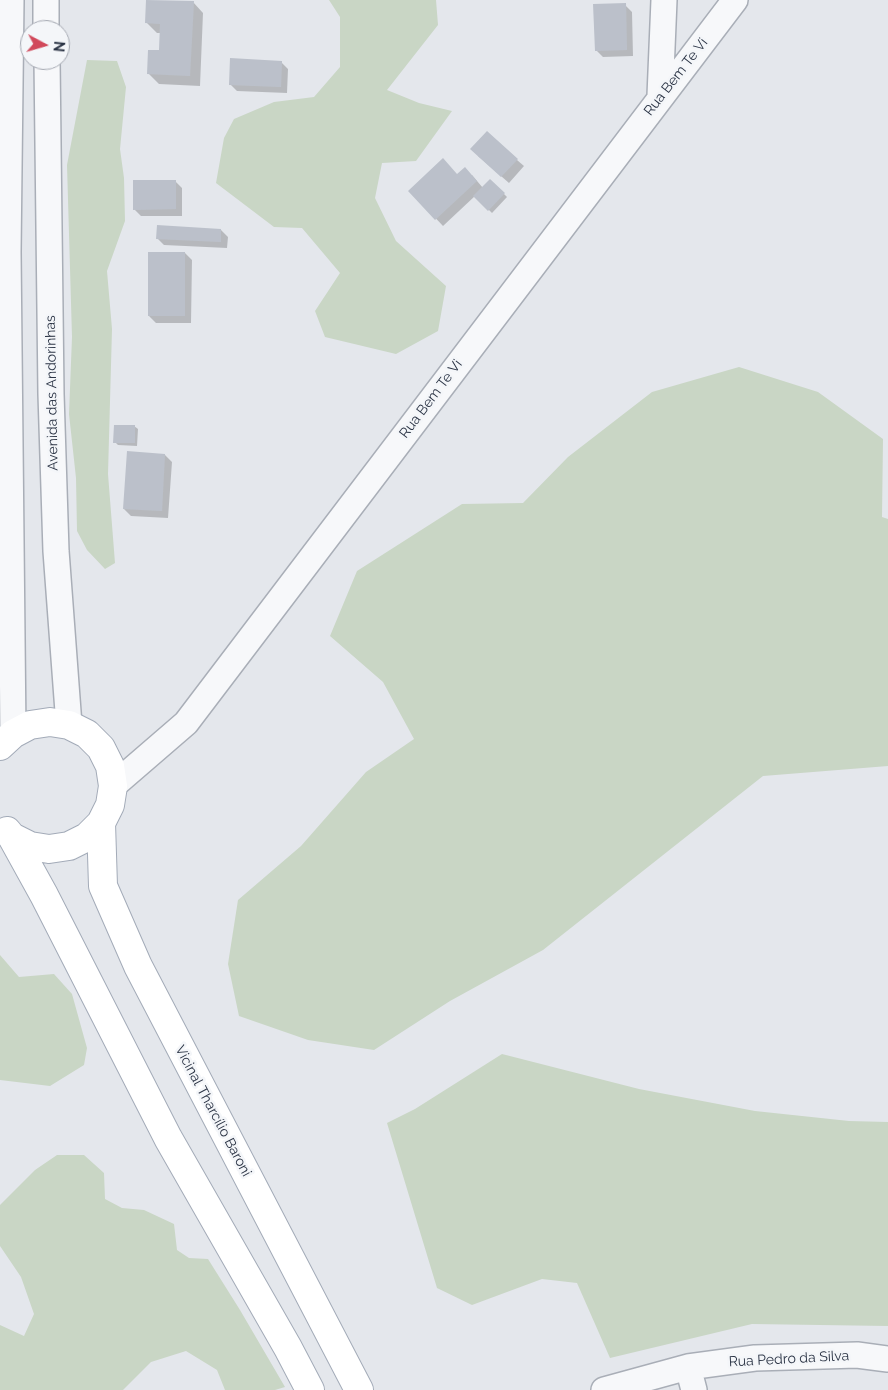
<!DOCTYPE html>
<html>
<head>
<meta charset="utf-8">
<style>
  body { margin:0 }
  #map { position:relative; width:888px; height:1390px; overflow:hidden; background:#e4e7ec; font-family:Raleway,sans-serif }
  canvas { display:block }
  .north { position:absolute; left:20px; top:20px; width:50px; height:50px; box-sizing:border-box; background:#f4f6f9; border:1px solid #a4a8b1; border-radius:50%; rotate:96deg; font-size:14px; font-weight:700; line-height:20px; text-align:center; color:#2b3445 }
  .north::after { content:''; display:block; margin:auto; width:18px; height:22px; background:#d1495b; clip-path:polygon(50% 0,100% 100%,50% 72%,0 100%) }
</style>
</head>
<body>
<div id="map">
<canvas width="888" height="1390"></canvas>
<div class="north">N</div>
</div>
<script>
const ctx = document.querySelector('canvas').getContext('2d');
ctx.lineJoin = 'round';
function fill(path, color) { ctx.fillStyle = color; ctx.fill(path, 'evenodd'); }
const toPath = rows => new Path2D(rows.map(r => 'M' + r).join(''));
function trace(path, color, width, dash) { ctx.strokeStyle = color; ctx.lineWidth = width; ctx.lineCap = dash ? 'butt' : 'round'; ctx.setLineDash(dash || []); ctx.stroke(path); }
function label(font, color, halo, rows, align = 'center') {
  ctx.font = font + ' Raleway,sans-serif'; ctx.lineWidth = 5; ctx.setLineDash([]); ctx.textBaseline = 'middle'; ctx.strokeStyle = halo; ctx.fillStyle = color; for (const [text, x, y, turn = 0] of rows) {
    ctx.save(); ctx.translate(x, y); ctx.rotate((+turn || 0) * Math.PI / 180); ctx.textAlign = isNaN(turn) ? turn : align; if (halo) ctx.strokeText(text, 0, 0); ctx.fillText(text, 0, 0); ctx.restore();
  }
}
const green = toPath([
  [329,0,436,0,438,25,387,90,419,103,452,111,416,161,382,163,375,198,396,241,446,286,438,331,396,354,325,337,315,311,340,273,302,228,274,227,216,183,224,138,234,119,274,102,314,97,340,67,340,17],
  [87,60,117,61,126,87,120,149,124,178,125,221,107,271,112,329,108,474,115,563,105,569,87,550,77,531,76,478,69,414,72,337,67,165],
  [739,367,818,392,883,439,882,517,888,519,888,766,763,776,543,950,450,1001,374,1050,308,1040,239,1016,228,964,238,900,301,846,366,772,414,739,383,682,330,636,357,571,462,504,523,503,568,457,652,392],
  [0,955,19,977,54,974,72,994,87,1048,84,1065,50,1086,0,1080],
  [502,1054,639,1089,755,1111,849,1121,888,1122,888,1326,752,1324,610,1358,577,1283,542,1279,472,1305,437,1288,387,1123,415,1109],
  [57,1155,84,1155,104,1173,105,1199,122,1208,144,1210,174,1224,177,1250,189,1258,208,1259,240,1310,285,1387,275,1390,225,1390,217,1370,186,1351,151,1362,123,1390,0,1390,0,1325,24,1336,34,1314,21,1277,0,1246,0,1205,35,1170]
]);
const shadow = toPath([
  [193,2,203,13,200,86,159,84,148,73,160,51,161,33,157,33,146,22],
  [625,5,632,12,633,56,603,57,596,50],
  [281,62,288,69,287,93,237,91,230,84],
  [478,156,517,160,524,166,509,183],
  [458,175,472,175,483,188,490,180,507,197,492,213,475,196,443,226,410,191],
  [175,181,182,188,182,216,141,216,134,209],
  [221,230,228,237,227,248,164,245,157,238],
  [185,253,192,260,191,323,156,323,149,316],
  [134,426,138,429,137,446,118,445,115,442],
  [128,453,165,455,172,462,168,518,131,516,124,509]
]);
const building = toPath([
  [146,0,194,1,190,76,147,74,148,50,159,50,160,24,145,23],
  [626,3,627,50,595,51,593,4],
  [230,58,282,61,281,87,229,85],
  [487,131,518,159,501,177,470,149],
  [443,158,457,174,465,167,477,181,435,220,408,191],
  [490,179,505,193,488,211,473,196],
  [133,180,176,180,176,209,133,210],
  [157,225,221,229,221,242,156,239],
  [148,252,185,252,185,316,148,316],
  [114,425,135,425,135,443,113,443],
  [127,451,165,454,162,511,123,509]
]);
const minor = toPath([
  [11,0,8,252,13,734],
  [46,0,46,30],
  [47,60,51,394,56,551,69,725],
  [660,96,664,0],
  [113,786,186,723,735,0],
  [688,1367,694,1390],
  [604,1390,688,1367,755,1358,857,1355,888,1359]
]);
const major = toPath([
  [0,746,13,734,30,725,50,722,69,725,87,734,101,748,110,766,113,786,110,805,101,823,87,837,69,846,49,849,30,846,12,837,7,831],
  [101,823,103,886,138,966,359,1390],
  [12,837,44,895,168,1138,288,1348,310,1390]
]);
const streetNames = [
  ["Rua Bem Te Vi",676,77,-52],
  ["Avenida das Andorinhas",52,393,-91],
  ["Rua Bem Te Vi",431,399,-53],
  ["Vicinal Tharcílio Baroni",213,1111,62],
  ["Rua Pedro da Silva",789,1359,-3]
];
fill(green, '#c9d6c5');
fill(shadow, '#0003');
fill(building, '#bbc0ca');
trace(minor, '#a9aeb7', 28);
trace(major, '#a3abb8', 30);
trace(minor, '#f7f8fa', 25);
trace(major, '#fff', 28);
label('14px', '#2b3445', '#f4f6f9', streetNames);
</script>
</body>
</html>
